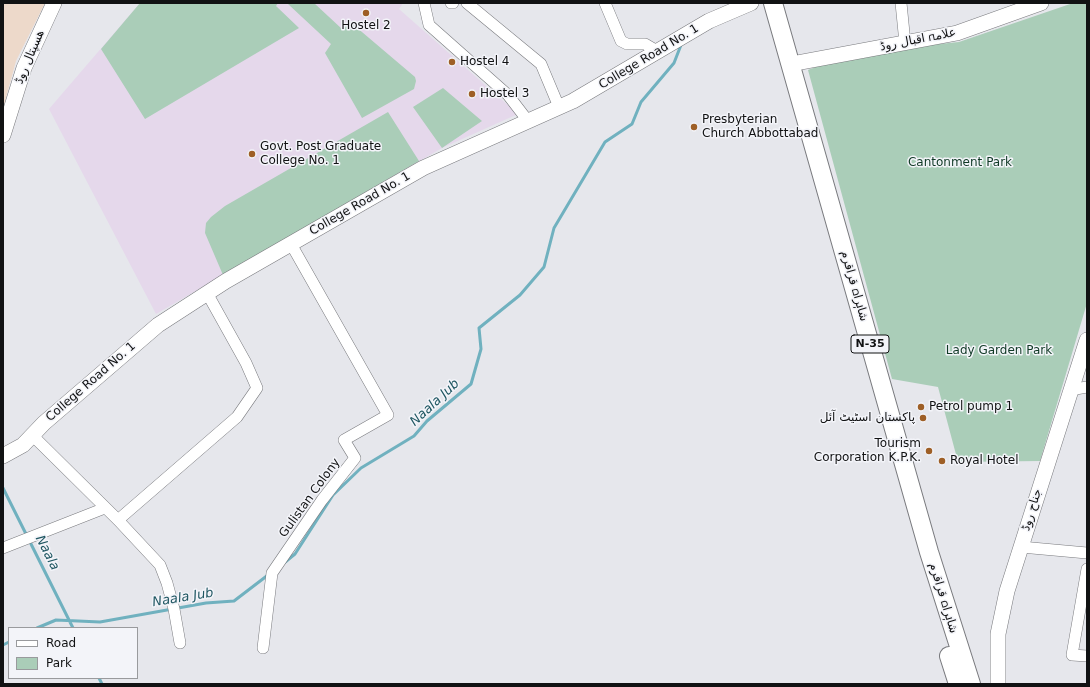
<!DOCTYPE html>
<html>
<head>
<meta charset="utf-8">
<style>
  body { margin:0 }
  #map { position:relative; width:1090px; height:687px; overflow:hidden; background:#e6e7ec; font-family:"DejaVu Sans",sans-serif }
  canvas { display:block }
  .frame { position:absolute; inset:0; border:4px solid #111213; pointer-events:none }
  .legend { position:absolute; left:8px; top:627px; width:130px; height:52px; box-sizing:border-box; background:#f3f4f9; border:1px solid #999a9d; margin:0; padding:5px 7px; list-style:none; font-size:12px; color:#111213 }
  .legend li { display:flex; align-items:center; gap:8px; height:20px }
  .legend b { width:20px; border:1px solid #999a9d }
</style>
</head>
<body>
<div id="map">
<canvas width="1090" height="687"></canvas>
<div class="frame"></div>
<ul class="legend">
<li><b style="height:5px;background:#fff"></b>Road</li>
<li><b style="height:11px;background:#aacdb8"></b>Park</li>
</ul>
</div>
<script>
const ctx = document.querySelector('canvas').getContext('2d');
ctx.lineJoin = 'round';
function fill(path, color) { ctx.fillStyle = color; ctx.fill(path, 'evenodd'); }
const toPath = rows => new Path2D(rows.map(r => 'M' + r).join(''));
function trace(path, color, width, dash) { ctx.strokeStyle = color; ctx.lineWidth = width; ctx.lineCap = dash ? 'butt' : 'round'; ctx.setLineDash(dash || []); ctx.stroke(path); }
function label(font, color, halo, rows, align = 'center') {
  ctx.font = font + ' "DejaVu Sans",Cairo,sans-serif'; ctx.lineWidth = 3; ctx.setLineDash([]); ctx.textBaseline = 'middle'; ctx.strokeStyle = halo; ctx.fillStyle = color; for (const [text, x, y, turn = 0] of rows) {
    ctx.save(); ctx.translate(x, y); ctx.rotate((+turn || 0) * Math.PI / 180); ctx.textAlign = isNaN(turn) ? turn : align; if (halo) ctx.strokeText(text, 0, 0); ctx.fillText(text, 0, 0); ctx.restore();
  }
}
const education = toPath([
  [140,3,403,3,399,9,518,114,442,148,156,314,49,109]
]);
const medical = toPath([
  [3,3,45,3,16,61,3,109]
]);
const green = toPath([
  [140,3,278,3,276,6,299,28,145,119,101,49],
  [289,3,314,3,342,29,349,21,415,77,416,81,414,89,362,118,325,53,331,44,288,4],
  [1073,3,1087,3,1087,303,1040,461,958,462,938,387,892,379,808,70,850,53,959,42],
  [443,88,482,121,442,148,413,107],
  [388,112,419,161,223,275,205,233,206,223,211,217,225,206]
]);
const stream = toPath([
  [3,488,73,628],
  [284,563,295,554,333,495,361,468,414,436,427,421,471,384,481,349,479,328,520,295,544,267,554,228,605,142,632,124,641,102,674,63,681,45],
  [37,628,56,620,100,622,206,603,234,601,268,575],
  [3,645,9,642],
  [99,678,102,684]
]);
const minor = toPath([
  [424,3,429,25,508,95,528,121],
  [451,3,453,3],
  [467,3,541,64,559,107],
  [605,3,621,41,627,44,645,44,657,51],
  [901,3,905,43],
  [1070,390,1087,387],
  [32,435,118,520,160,565,167,583,174,609,180,643],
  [118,520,237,417,257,388,246,363,207,293],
  [1021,547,1087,553],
  [3,548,105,508],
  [1087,569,1072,655,1087,656],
  [263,648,272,573,322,500,355,458,344,440,388,415,291,244]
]);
const secondary = toPath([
  [791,64,957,33,1041,3],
  [3,135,24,68,54,3],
  [3,456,23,445,44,423,158,325,226,281,423,168,573,101,709,21,751,3],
  [998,684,998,634,1007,591,1087,340]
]);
const trunk = toPath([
  [773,3,929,552,971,684],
  [949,656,958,684]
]);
const markers = [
  [366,13,4,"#9e5f26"],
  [452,62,4,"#9e5f26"],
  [472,94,4,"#9e5f26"],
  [694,127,4,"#9e5f26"],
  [252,154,4,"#9e5f26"],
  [921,407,4,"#9e5f26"],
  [923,418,4,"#9e5f26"],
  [929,451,4,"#9e5f26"],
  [942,461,4,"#9e5f26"]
];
const shields = [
  [870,344,38]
];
const shieldNames = [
  ["N-35",870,344]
];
const poiNames = [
  ["Hostel 2",366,26,"center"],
  ["Hostel 4",460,62],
  ["Hostel 3",480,94],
  ["Presbyterian",702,120],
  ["Church Abbottabad",702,134],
  ["Govt. Post Graduate",260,147],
  ["College No. 1",260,161],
  ["Petrol pump 1",929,407],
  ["پاکستان اسٹیٹ آئل",915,418,"right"],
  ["Tourism",921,444,"right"],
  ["Corporation K.P.K.",921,458,"right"],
  ["Royal Hotel",950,461]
];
const streetNames = [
  ["علامہ اقبال روڈ",918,40,-11],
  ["ھسپتال روڈ",30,57,-67],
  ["College Road No. 1",649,57,-31],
  ["College Road No. 1",360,204,-30],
  ["شاہراہ قراقرم",854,286,74],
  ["College Road No. 1",91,382,-41],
  ["Gulistan Colony",310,498,-54],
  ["جناح روڈ",1032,510,-73],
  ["شاہراہ قراقرم",943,598,73]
];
const parkNames = [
  ["Cantonment Park",960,163],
  ["Lady Garden Park",999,351]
];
const waterNames = [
  ["Naala Jub",435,403,-43],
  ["Naala",47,553,63],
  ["Naala Jub",183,598,-9]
];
fill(education, '#e5d8eb');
fill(medical, '#edd9ca');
fill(green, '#aacdb8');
trace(stream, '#70b1bf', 3);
trace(minor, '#797a7e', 12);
trace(secondary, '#797a7e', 16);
trace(trunk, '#797a7e', 20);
trace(minor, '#fff', 11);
trace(secondary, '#fff', 15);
trace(trunk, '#fff', 18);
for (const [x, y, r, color] of markers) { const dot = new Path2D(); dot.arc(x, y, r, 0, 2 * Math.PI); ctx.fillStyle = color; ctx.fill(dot); trace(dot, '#f3f4f9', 1.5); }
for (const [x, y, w] of shields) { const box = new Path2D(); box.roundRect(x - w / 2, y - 9, w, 18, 3); ctx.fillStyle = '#f3f4f9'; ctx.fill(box); trace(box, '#111213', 1); }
label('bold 11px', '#111213', null, shieldNames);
label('12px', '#111213', '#f3f4f9', poiNames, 'left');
label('12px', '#111213', '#f3f4f9', streetNames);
label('12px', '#0f3925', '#f3f4f9', parkNames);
label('italic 13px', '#205762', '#f3f4f9', waterNames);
</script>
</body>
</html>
